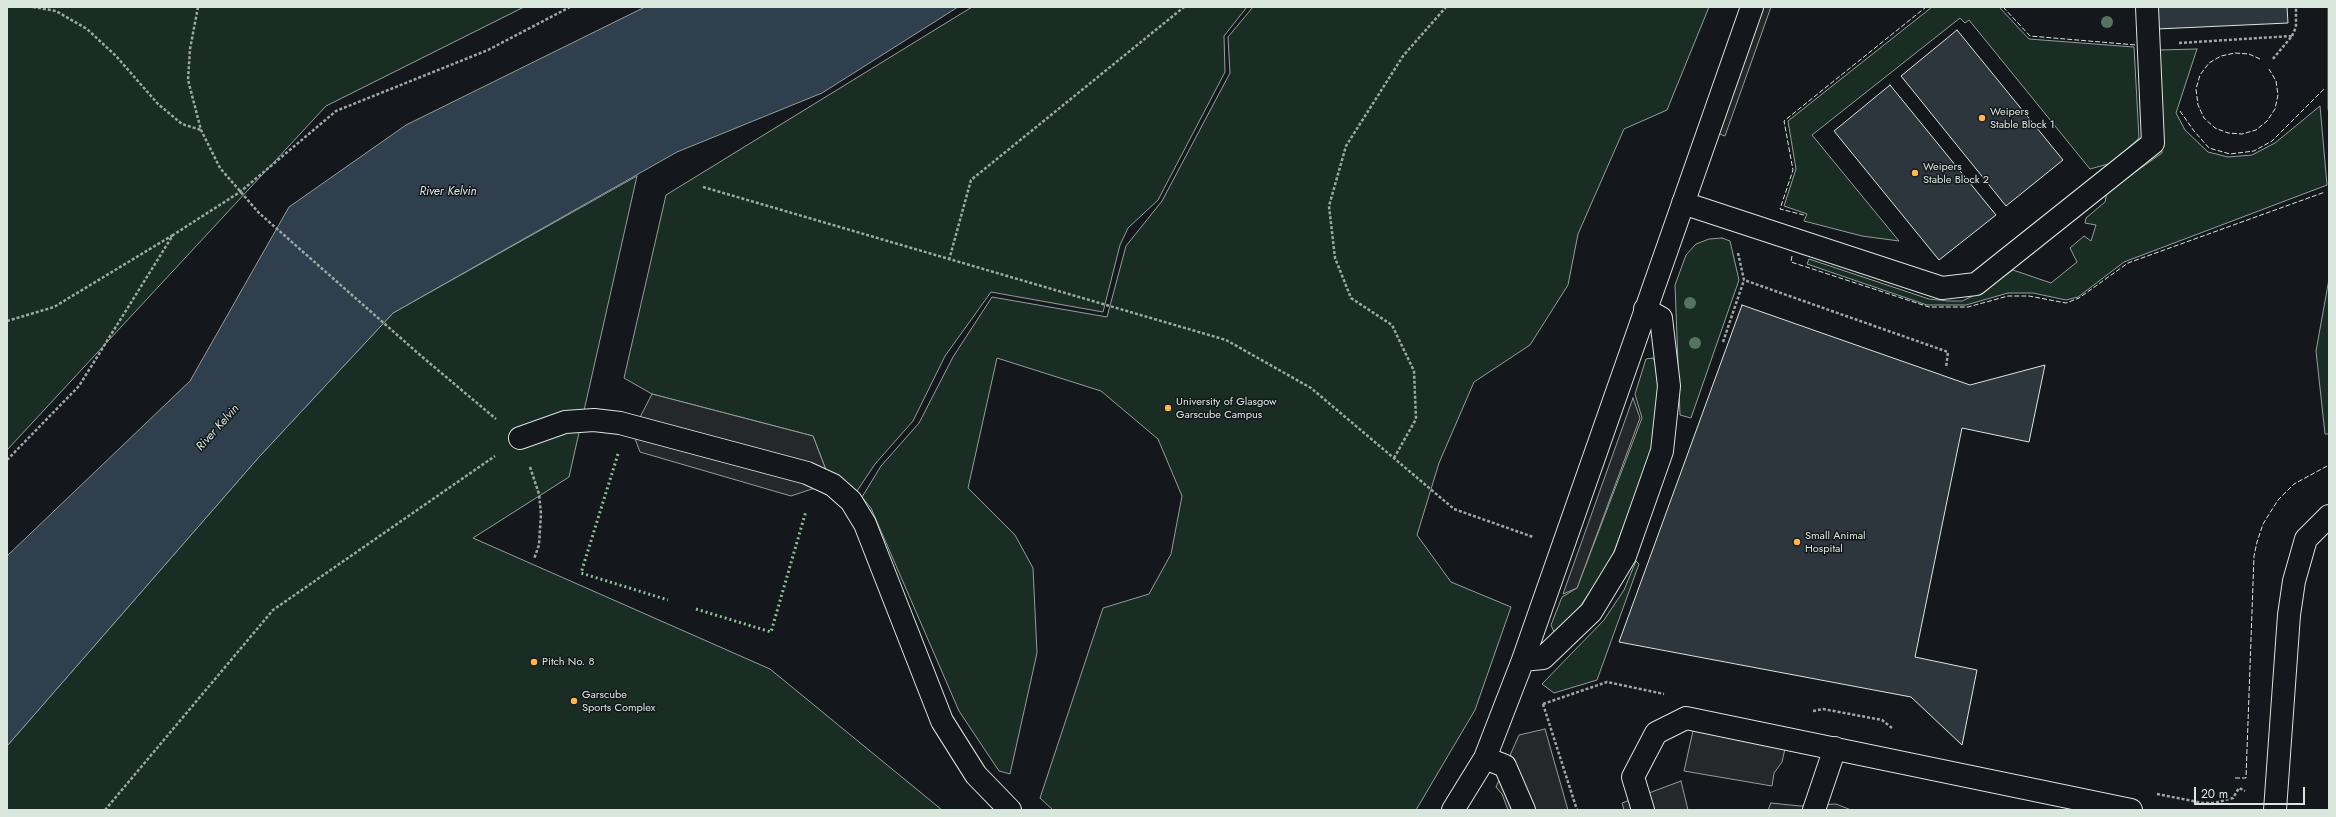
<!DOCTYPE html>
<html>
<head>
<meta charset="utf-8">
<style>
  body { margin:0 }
  #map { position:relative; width:2336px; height:817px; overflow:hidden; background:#14181c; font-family:Jost,sans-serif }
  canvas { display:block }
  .frame { position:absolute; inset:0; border:8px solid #d8e6dc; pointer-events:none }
  .scale { position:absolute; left:2194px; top:787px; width:111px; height:18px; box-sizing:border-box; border:2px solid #d8e6dc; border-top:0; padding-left:5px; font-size:12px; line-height:14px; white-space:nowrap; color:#d8e6dc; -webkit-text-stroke:3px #14181c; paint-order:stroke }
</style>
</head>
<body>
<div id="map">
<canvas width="2336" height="817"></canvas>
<div class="frame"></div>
<div class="scale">20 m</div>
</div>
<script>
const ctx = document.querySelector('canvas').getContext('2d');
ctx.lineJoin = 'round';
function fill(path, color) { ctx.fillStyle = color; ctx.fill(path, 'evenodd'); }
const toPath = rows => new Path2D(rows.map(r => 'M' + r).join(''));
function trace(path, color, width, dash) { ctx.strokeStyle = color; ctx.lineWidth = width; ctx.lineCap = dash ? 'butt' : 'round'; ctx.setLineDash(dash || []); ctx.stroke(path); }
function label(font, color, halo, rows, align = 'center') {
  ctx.font = font + ' Jost,sans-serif'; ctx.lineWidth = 3; ctx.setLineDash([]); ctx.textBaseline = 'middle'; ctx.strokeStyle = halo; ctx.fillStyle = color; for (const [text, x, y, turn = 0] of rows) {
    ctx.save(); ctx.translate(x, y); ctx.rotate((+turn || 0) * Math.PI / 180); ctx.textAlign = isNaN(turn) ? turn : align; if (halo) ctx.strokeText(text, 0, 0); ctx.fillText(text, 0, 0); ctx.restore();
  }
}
const green = toPath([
  [7,7,524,7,326,106,7,450,7,7],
  [972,7,1247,7,1224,36,1225,72,1158,200,1128,228,1120,245,1103,312,991,292,945,356,913,421,875,464,853,497,826,470,813,436,652,394,624,378,666,195,972,7],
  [1253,7,1709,7,1667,110,1624,129,1578,234,1568,285,1530,345,1474,382,1439,463,1417,535,1451,582,1511,607,1475,710,1416,810,1053,810,1040,798,1103,608,1149,594,1171,554,1182,496,1158,439,1101,391,997,358,968,488,1015,535,1033,568,1037,653,1010,774,999,771,959,711,871,508,862,497,881,466,919,423,953,357,992,297,1107,317,1126,246,1162,201,1230,73,1228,37,1253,7],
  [1932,7,1999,7,2029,39,2134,47,2139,138,2112,163,2090,169,1969,20,1965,23,1960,18,1812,135,1899,241,1862,236,1804,221,1807,214,1784,206,1796,169,1788,121,1932,7],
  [2328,7,2329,7,2329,115,2328,108,2328,7],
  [2197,49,2176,113,2185,130,2208,152,2228,157,2252,155,2275,143,2320,106,2327,185,2124,262,2078,297,2066,300,2033,293,2008,293,1966,305,1927,305,1807,264,1809,259,1929,299,1948,301,1962,301,1975,295,2013,270,2051,283,2077,262,2070,248,2084,236,2091,241,2096,225,2085,223,2086,218,2105,202,2107,192,2162,153,2159,50,2197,49],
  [637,176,569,477,473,538,770,669,942,810,7,810,7,746,259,457,393,313,637,176],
  [1722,238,1730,241,1739,280,1691,418,1680,415,1675,285,1686,255,1696,244,1709,239,1722,238],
  [2329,279,2329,434,2325,434,2316,351,2329,279],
  [1653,358,1655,362,1659,384,1652,450,1610,562,1579,608,1559,630,1554,632,1551,625,1562,597,1577,588,1642,418,1635,394,1646,359,1653,358],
  [1636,561,1639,564,1597,680,1554,693,1542,684,1604,620,1624,590,1636,561]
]);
const parking = toPath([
  [1758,7,1771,7,1725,136,1714,132,1758,7],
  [652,394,813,436,826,470,815,488,791,496,640,452,634,436,637,423,652,394],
  [1633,398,1640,418,1577,588,1563,594,1633,398],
  [1697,713,1789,731,1782,762,1774,773,1772,786,1684,771,1697,713],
  [1545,729,1568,810,1508,810,1502,794,1496,787,1519,735,1545,729],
  [1681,781,1688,810,1624,810,1622,803,1681,781],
  [1771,803,1800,806,1836,804,1851,810,1768,810,1771,803]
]);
const water = toPath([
  [645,7,958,7,822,93,677,152,393,313,259,457,7,746,7,556,190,381,289,207,406,125,645,7]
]);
const building = toPath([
  [2156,7,2287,7,2288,23,2157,29,2156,7],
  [1957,30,2063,160,2006,206,1901,76,1957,30],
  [1890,85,1996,215,1939,260,1834,131,1890,85],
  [1742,305,1970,385,2045,365,2029,442,1962,428,1915,657,1977,670,1962,745,1911,697,1619,642,1742,305]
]);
const path = toPath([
  [33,7,56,11,87,29,116,56,158,104,182,124,201,130],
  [198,7,190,49,188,80,201,130,220,168,259,213,420,355,496,419],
  [2292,36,2296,27,2296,7],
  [2179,43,2292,36,2272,60],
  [703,187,1226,340,1311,388,1454,509,1533,537],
  [1738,253,1744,280,1948,352,1946,368],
  [949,260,971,180,1184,7],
  [7,321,54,307,173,235],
  [1723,342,1744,280],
  [1394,458,1416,419,1414,371,1392,325,1351,298,1335,258,1329,206,1346,146,1403,56,1446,7],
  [7,460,79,386,173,235,240,192,336,111,488,50,570,7],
  [530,467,539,494,541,514,539,545,534,559],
  [1543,704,1607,682,1664,694],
  [1543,704,1577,810],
  [1813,711,1823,709,1882,720,1892,728],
  [2157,794,2203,803,2214,803,2233,798,2239,788,2245,791],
  [105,810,273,610,495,456]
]);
const minor = toPath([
  [1683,203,1942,288,1976,284,2153,143,2147,7],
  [520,438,565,422,594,420,620,423,807,473,833,485,851,501,865,524,942,721,976,775,1010,810],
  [1523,660,1543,658,1591,612,1625,556,1662,451,1669,386,1661,318,1645,309],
  [1485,758,1505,766,1524,810],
  [1453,810,1485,758,1523,660,1752,7],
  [1643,810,1633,777,1656,733,1686,718,2131,810],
  [1814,810,1835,748],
  [2275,810,2289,615,2294,581,2306,539,2329,516]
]);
const hedge = toPath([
  [618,454,581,573,668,600],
  [696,609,771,632,806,511]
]);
const fence = toPath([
  [2003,7,2030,36,2136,45],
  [2260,59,2249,54,2235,53,2221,56,2209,63,2200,75,2196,89,2198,105,2204,118,2215,128,2228,133,2242,134,2256,130,2267,121,2275,109,2278,95,2276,81,2269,69],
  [2180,111,2194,131,2209,148,2230,154,2254,151,2272,141,2324,89],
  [1804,215,1780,209,1793,170,1784,121,1926,7],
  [1792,256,1791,262,1929,307,1968,307,2008,296,2029,296,2066,303,2079,298,2128,263,2325,192],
  [2235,778,2246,778,2254,556,2257,542,2263,524,2278,500,2294,484,2329,465]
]);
const trees = [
  [2107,22],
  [1690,303],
  [1695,343]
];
const markers = [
  [1982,118,4,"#ffb74d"],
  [1915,173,4,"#ffb74d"],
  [1168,408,4,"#ffb74d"],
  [1797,542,4,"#ffb74d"],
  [534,662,4,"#ffb74d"],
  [574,701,4,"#ffb74d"]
];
const poiNames = [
  ["Weipers",1990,112],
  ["Stable Block 1",1990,125],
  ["Weipers",1923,167],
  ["Stable Block 2",1923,180],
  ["University of Glasgow",1176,402],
  ["Garscube Campus",1176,415],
  ["Small Animal",1805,536],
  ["Hospital",1805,549],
  ["Pitch No. 8",542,662],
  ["Garscube",582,695],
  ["Sports Complex",582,708]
];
const waterNames = [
  ["River Kelvin",448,192],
  ["River Kelvin",218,428,-48]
];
fill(green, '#1a2d24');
trace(green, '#939e99', 1);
fill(parking, '#24282b');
trace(parking, '#939e99', 1);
fill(water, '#2f3f4d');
trace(water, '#939e99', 1);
fill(building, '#2c363c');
trace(building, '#d8e6dc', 1);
trace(minor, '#d8e6dc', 24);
trace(path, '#9da8a2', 2.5, [3, 2]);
trace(minor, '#14181c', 22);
trace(hedge, '#8ac095', 3, [2, 3]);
trace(fence, '#d8e6dc', 1, [5, 2]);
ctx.fillStyle = '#55745f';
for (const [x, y] of trees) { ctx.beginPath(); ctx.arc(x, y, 6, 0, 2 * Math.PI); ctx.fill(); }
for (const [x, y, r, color] of markers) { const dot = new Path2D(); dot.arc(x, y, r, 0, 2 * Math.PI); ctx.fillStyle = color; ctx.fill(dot); trace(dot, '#14181c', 1.5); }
label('11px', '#d8e6dc', '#14181c', poiNames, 'left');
label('italic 12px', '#d8e6dc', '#14181c', waterNames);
</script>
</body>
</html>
